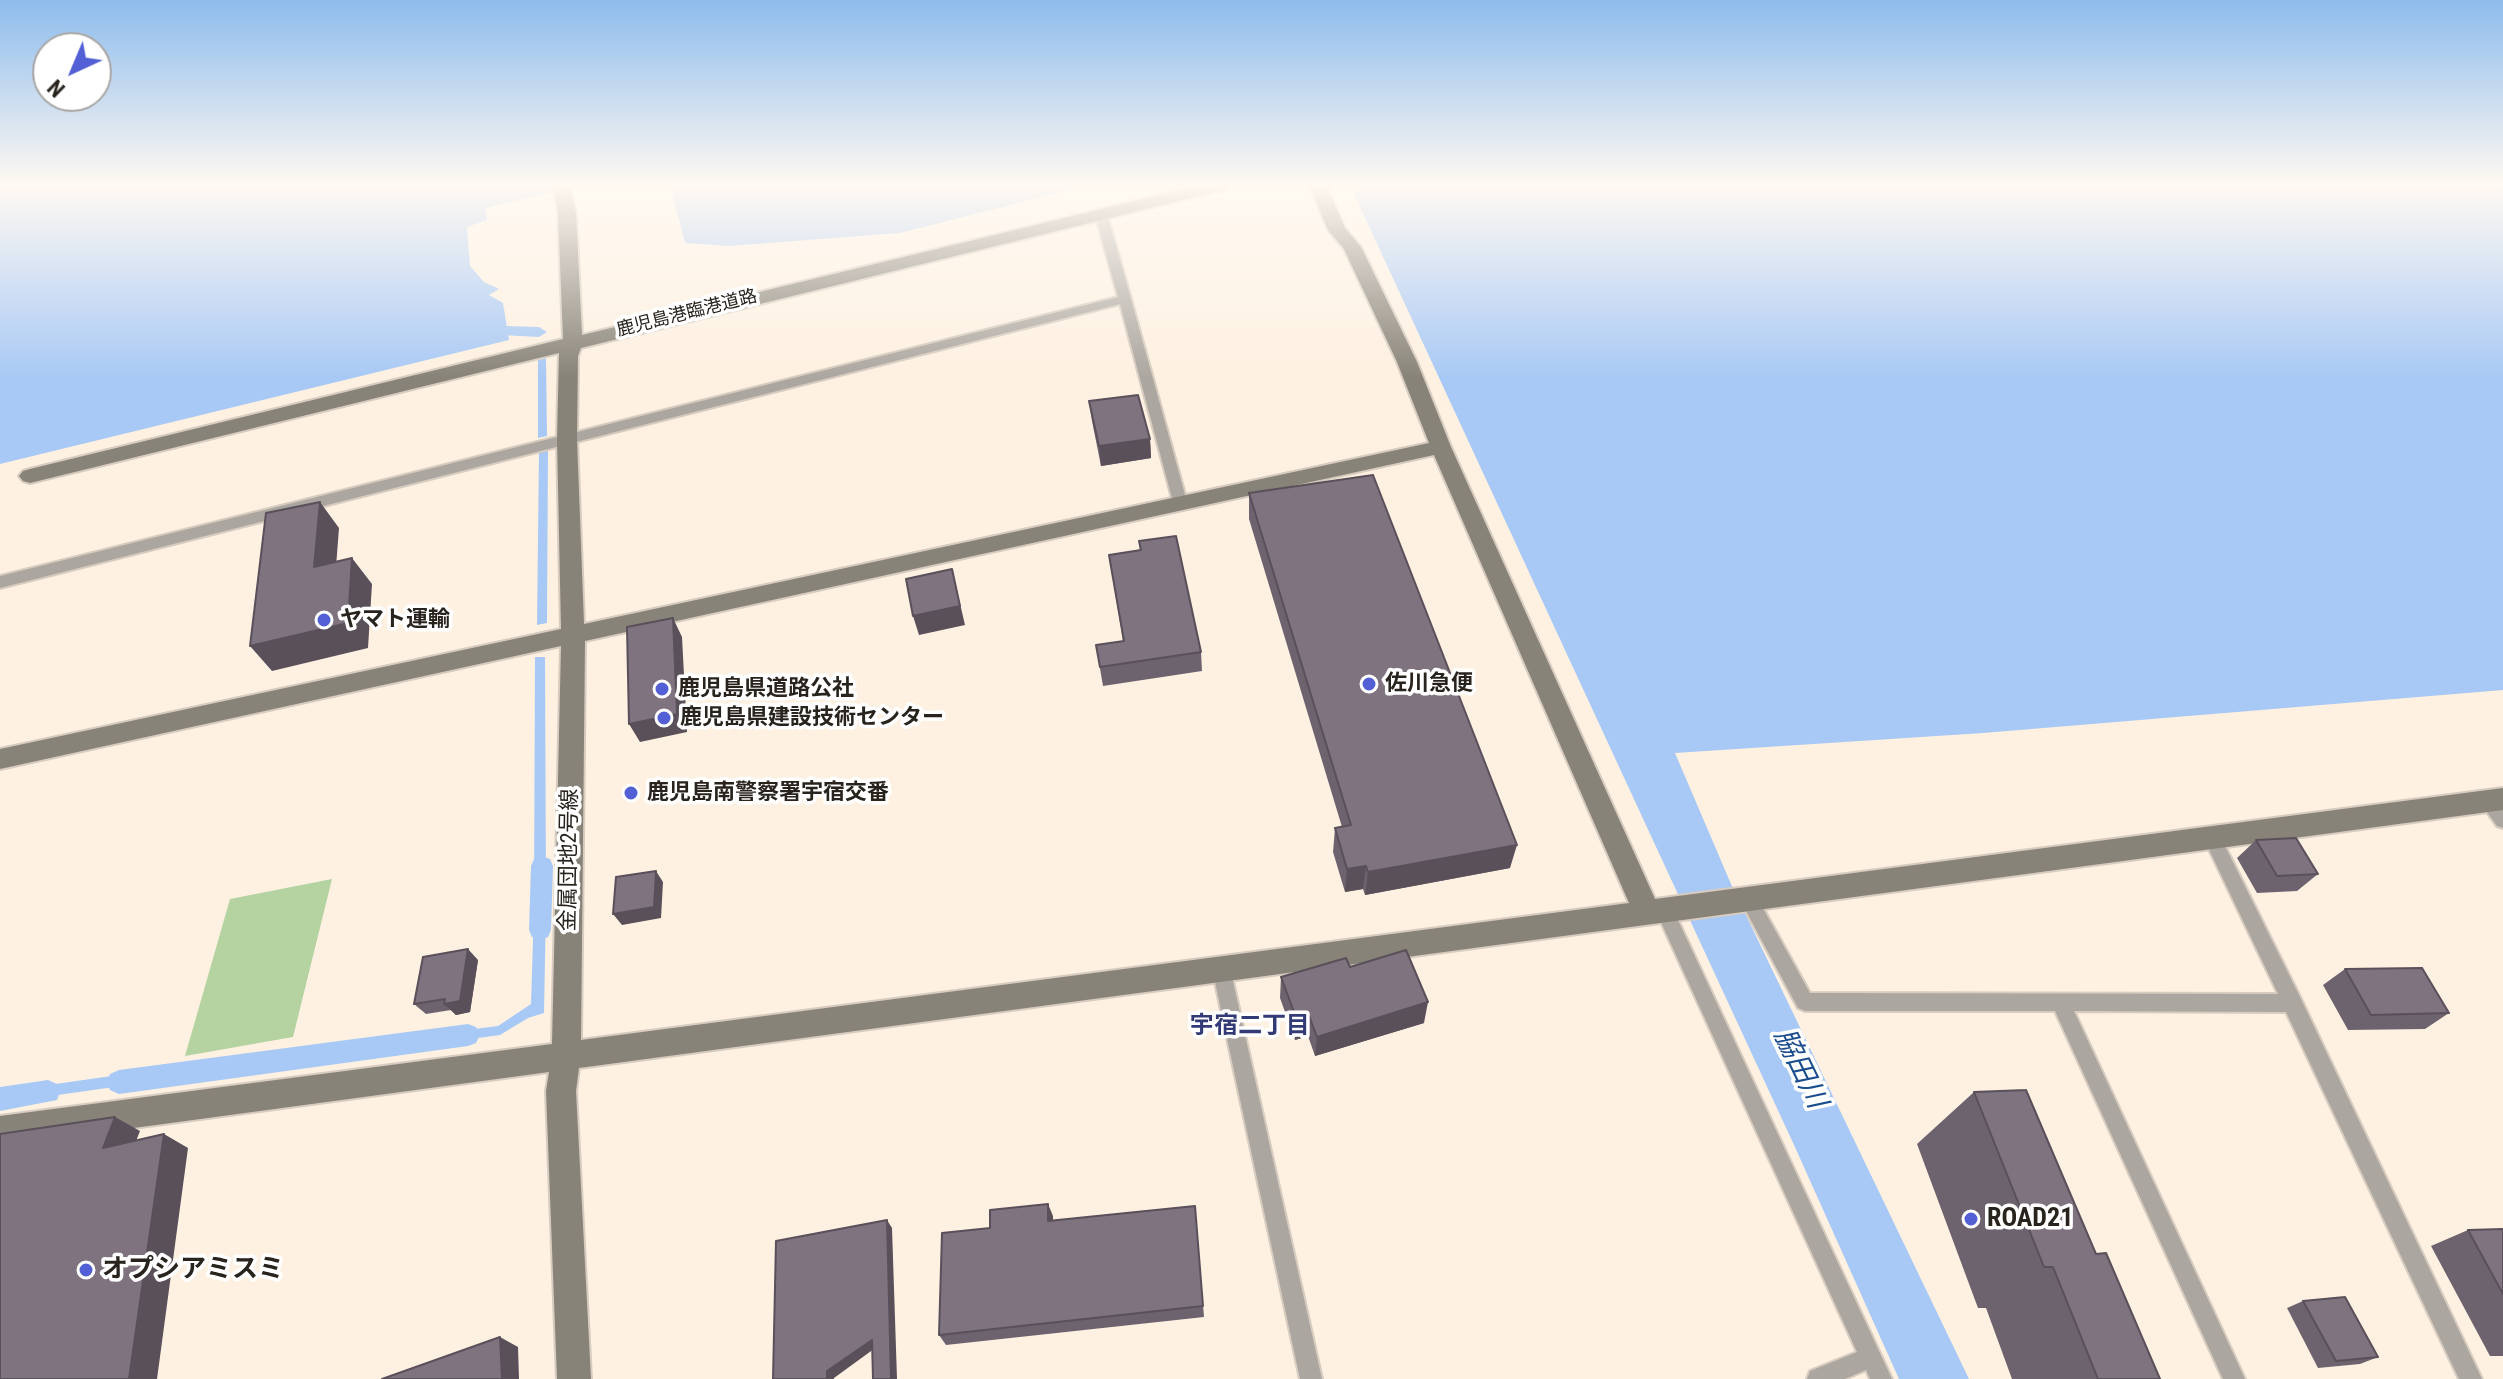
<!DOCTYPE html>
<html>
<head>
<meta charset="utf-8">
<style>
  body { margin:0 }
  #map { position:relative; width:2503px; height:1379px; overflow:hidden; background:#fef1e2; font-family:"Roboto Condensed",sans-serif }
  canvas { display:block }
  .north { position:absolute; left:32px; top:32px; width:80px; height:80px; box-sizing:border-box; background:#fff; border:2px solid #a9a7a5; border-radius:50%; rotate:224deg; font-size:22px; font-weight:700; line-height:32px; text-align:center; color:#28231d }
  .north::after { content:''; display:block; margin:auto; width:28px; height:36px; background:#535fd5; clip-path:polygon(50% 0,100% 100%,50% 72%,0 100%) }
</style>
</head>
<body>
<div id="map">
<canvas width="2503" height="1379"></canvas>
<div class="north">N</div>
</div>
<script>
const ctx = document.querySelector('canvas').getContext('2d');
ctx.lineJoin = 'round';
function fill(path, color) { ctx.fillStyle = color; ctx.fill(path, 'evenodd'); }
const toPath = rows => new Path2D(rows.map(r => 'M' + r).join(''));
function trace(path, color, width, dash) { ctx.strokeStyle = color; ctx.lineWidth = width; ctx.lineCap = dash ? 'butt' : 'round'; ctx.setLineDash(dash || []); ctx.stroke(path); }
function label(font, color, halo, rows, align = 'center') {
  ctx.font = font + ' "Roboto Condensed","Noto Sans JP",sans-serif'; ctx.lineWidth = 7; ctx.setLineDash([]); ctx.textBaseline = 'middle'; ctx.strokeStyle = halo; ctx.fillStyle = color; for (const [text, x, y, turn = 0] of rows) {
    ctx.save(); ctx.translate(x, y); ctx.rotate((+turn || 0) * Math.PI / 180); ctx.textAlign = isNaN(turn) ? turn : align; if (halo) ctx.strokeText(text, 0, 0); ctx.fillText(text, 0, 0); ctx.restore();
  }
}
const green = toPath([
  [332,879,293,1037,185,1056,230,899]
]);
const water = toPath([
  [0,185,587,185,485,208,487,220,467,227,470,266,484,282,499,289,489,295,503,303,509,340,0,464],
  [670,185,1090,185,900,233,729,246,685,243],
  [1358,185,2503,185,2503,690,1983,733,1675,753,1731,884,1969,1379,1899,1379,1794,1145,1354,194],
  [546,358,547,436,538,438,538,360],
  [548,450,547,623,537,625,539,451],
  [535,657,545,657,546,892,534,895],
  [546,905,544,1013,528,1018,500,1035,441,1043,443,1033,498,1026,531,1004,534,908],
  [314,1048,310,1061,253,1068,257,1056],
  [232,1061,228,1074,170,1082,175,1069],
  [147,1071,143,1083,22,1100,27,1088]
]);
const canal = toPath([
  [507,326,539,327,547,332,539,337,501,335,499,331,507,326],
  [542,856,550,859,553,866,551,930,548,937,540,940,532,937,529,930,531,866,534,859,542,856],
  [468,1024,476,1027,480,1035,476,1043,468,1046,119,1094,110,1090,107,1082,110,1074,119,1070,468,1024],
  [48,1080,57,1084,60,1092,57,1100,0,1111,0,1087,48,1080]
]);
const street = toPath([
  [1101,211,1107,214,1131,299,1187,502,1185,506,1175,506,1173,502,1120,304,0,588,0,576,1118,297,1095,214,1101,211],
  [2488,794,2494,796,2503,808,2503,828,2497,826,2479,801,2482,796,2488,794],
  [2213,832,2219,834,2300,997,2482,1379,2459,1379,2286,1012,2074,1011,2245,1379,2223,1379,2055,1011,1805,1011,1798,1008,1739,898,1742,892,1748,890,1754,892,1810,993,2278,994,2204,839,2207,834,2213,832],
  [1664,901,1670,903,1892,1379,1870,1379,1866,1370,1845,1379,1807,1379,1810,1371,1857,1352,1655,909,1658,903,1664,901],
  [1221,960,1228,962,1230,968,1322,1379,1300,1379,1212,968,1214,962,1221,960]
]);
const secondary = toPath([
  [553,185,569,185,576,212,582,335,1201,185,1230,185,1227,189,581,348,578,356,577,439,584,624,1429,443,1397,362,1344,249,1328,230,1309,185,1326,185,1345,228,1361,247,1417,362,1451,447,1655,899,2503,788,2503,810,579,1068,576,1091,591,1379,557,1379,546,1091,549,1072,0,1146,0,1116,552,1044,561,646,0,769,0,749,561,629,557,439,559,353,30,483,23,481,19,476,23,471,30,469,563,339,558,212,553,185],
  [1434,455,1629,903,581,1040,585,641,1434,455]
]);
const wall = toPath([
  [1089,401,1150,439,1151,458,1101,466,1092,421],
  [1249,493,1510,868,1365,895,1363,889,1345,892,1333,852,1335,828,1342,827,1249,519],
  [1139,541,1201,652,1202,671,1103,686,1096,645,1123,641,1109,555,1140,551],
  [2256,840,2318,874,2297,891,2257,893,2237,858],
  [478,960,470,1012,456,1015,451,1010,426,1014,414,1004],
  [1350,967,1424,1023,1315,1056,1308,1036,1295,1040,1280,998,1281,977],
  [2345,969,2449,1013,2425,1029,2348,1030,2323,985],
  [1974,1092,2096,1254,2160,1379,2012,1379,1986,1308,1978,1308,1917,1144],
  [1195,1206,1204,1317,946,1345,939,1335,990,1228,1053,1216,1053,1221],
  [2503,1229,2503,1356,2490,1356,2431,1246,2468,1230],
  [2303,1301,2378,1357,2360,1364,2318,1368,2287,1308]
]);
const shadedWall = toPath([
  [1150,439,1151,458,1101,466,1099,446],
  [320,502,339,528,334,593,314,567],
  [352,558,372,584,368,648,272,671,250,646],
  [952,569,965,625,919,635,913,616],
  [673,618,682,637,687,732,640,742,629,724],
  [1517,845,1510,868,1365,895,1368,872],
  [1366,866,1363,889,1345,892,1347,869],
  [656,871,663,882,661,918,622,925,613,914],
  [468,949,478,960,470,1012,456,1015,444,1004],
  [1428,1002,1424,1023,1315,1056,1317,1037],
  [1309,1016,1308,1036,1295,1040,1297,1020],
  [115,1117,140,1131,128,1161,103,1148],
  [164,1134,188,1148,157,1379,129,1379],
  [1048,1204,1053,1216,1053,1233,1048,1221],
  [887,1220,892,1228,897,1379,891,1379],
  [500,1337,518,1347,519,1379,502,1379],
  [872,1340,878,1346,834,1378,834,1379,827,1379,827,1371]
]);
const building = toPath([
  [1138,395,1150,439,1099,446,1089,401,1138,395],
  [1373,475,1517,845,1368,872,1366,866,1347,869,1335,828,1351,825,1249,493,1373,475],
  [320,502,314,567,352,558,348,623,250,646,266,513,320,502],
  [1176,536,1201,652,1100,667,1096,645,1124,641,1109,555,1141,550,1139,541,1176,536],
  [952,569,960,606,913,616,906,579,952,569],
  [673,618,677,714,629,724,627,627,673,618],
  [2296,838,2318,874,2277,876,2256,840,2296,838],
  [656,871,654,907,613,914,616,877,656,871],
  [468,949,460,1001,444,1004,445,999,414,1004,423,957,468,949],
  [1406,950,1428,1002,1317,1037,1309,1016,1297,1020,1281,977,1346,958,1350,967,1406,950],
  [2422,968,2449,1013,2371,1015,2345,969,2422,968],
  [2026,1090,2096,1254,2106,1253,2160,1379,2098,1379,2053,1267,2044,1267,1974,1092,2026,1090],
  [115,1117,103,1148,164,1134,129,1379,0,1379,0,1134,115,1117],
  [1048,1204,1048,1221,1195,1206,1203,1306,939,1335,942,1233,990,1228,990,1210,1048,1204],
  [887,1220,891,1379,873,1379,872,1340,827,1371,827,1379,773,1379,776,1241,887,1220],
  [2503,1229,2503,1294,2468,1230,2503,1229],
  [2345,1297,2378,1357,2336,1361,2303,1301,2345,1297],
  [500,1337,502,1379,382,1379,500,1337]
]);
const markers = [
  [324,620,8,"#535fd5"],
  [1369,684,8,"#535fd5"],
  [662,689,8,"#535fd5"],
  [664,718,8,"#535fd5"],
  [631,793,8,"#535fd5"],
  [1971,1219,8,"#535fd5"],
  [86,1270,8,"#535fd5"]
];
const farStreetnames = [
  ["鹿児島港臨港道路",687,314,-14]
];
const poiNames = [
  ["ヤマト運輸",340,620],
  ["佐川急便",1385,684],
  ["鹿児島県道路公社",678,689],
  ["鹿児島県建設技術センター",680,718],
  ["鹿児島南警察署宇宿交番",647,793]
];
const streetNames = [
  ["金属団地2号線",570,860,-89]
];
const neighbourhoodNames = [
  ["宇宿二丁目",1250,1027]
];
const nearPoinames = [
  ["ROAD21",1987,1219],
  ["オプシアミスミ",102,1270]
];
const nearWaternames = [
  ["脇田川",1799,1069,64]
];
fill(green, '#b4d3a1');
fill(water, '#a8c9f5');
fill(canal, '#a8c9f5');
trace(street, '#d7ccbf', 4);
trace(secondary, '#d7ccbf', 4);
fill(street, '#aba7a0');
fill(secondary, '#888378');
fill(wall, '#6d636e');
fill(shadedWall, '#59505a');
fill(building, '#7f7380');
trace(building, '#59505a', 2);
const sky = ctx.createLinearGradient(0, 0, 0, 378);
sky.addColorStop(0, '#8ebced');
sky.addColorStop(0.49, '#fff9f2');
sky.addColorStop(1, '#fff9f200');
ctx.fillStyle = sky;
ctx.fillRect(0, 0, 2503, 378);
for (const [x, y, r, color] of markers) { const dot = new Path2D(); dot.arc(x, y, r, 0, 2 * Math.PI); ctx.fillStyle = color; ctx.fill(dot); trace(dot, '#fff', 3); }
label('18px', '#28231d', '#fff', farStreetnames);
label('bold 22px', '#28231d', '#fff', poiNames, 'left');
label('22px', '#28231d', '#fff', streetNames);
label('bold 24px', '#333b76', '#fff', neighbourhoodNames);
label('bold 26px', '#28231d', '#fff', nearPoinames, 'left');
label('italic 28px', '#1a4d8e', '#fff', nearWaternames);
</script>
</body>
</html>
